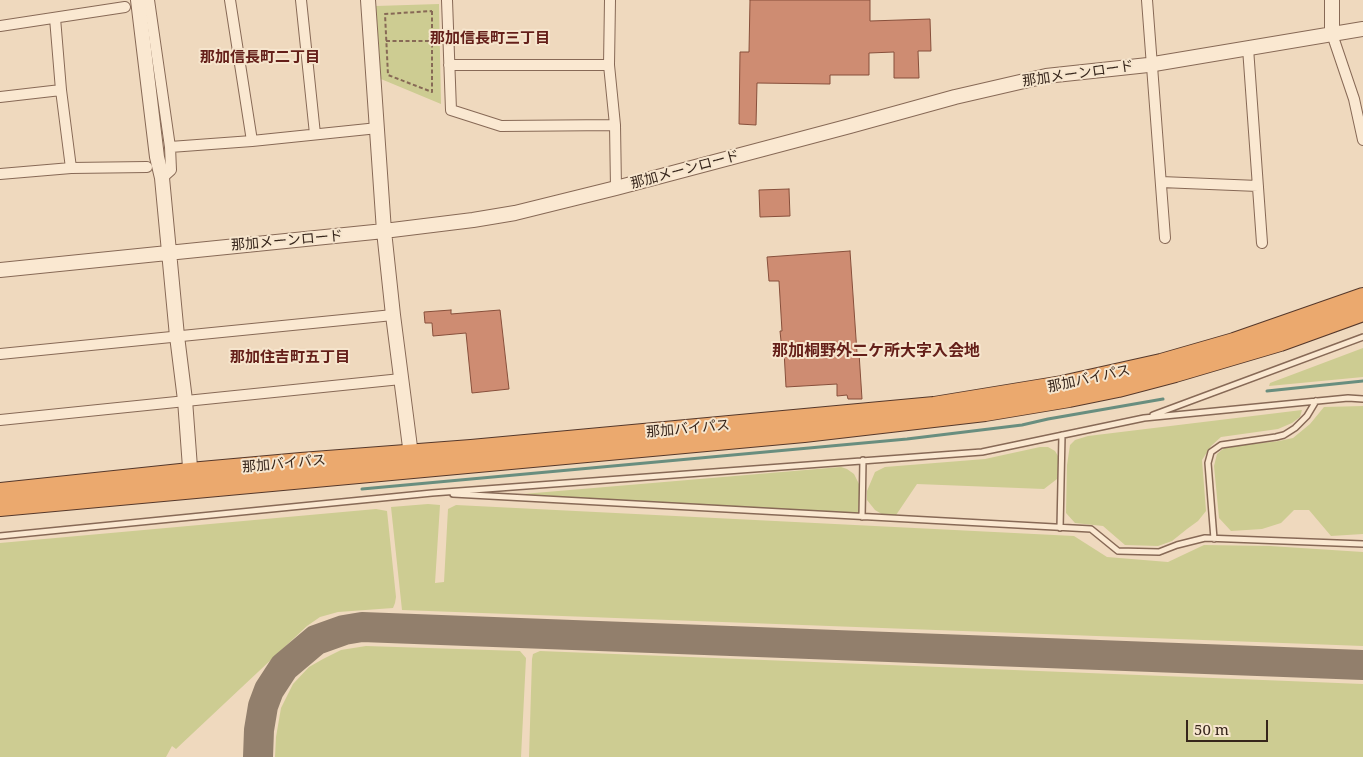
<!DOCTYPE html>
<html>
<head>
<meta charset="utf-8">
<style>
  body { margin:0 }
  #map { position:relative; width:1363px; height:757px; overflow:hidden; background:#efd9be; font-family:"Noto Serif",serif }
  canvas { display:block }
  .scale { position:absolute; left:1186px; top:720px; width:82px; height:22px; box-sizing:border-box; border:2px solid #36251b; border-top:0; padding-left:6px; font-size:15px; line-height:18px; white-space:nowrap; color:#36251b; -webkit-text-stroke:4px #f6e5cd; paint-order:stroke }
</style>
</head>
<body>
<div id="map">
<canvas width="1363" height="757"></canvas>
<div class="scale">50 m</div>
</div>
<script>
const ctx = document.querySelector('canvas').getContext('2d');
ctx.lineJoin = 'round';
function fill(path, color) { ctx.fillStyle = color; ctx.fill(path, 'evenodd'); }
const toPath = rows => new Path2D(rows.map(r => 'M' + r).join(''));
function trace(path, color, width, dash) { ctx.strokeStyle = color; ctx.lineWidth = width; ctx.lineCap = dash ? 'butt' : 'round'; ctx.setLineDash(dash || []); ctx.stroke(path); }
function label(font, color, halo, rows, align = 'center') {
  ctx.font = font + ' "Noto Serif","Noto Sans JP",serif'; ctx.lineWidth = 4; ctx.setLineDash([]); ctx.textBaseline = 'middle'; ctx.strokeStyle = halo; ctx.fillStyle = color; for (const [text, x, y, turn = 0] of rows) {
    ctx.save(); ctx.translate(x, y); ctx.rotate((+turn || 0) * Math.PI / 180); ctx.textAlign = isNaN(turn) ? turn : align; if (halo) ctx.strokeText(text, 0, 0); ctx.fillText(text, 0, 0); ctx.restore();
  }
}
const green = toPath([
  [439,4,441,104,381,79,376,6],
  [1363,348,1363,377,1269,386,1270,383],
  [1363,406,1363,534,1331,536,1309,510,1294,510,1281,523,1262,529,1231,531,1219,518,1214,466,1217,454,1224,448,1237,446,1279,441,1293,438,1310,424,1324,407],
  [1302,410,1300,417,1292,423,1278,429,1221,437,1211,446,1202,460,1206,511,1198,521,1187,529,1172,541,1158,546,1125,545,1103,526,1075,523,1066,513,1067,465,1070,445,1075,440,1088,436],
  [1040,447,1048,447,1055,451,1058,456,1059,470,1057,479,1044,489,917,484,894,518,885,516,875,510,867,500,867,491,875,472,885,467,985,459],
  [841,467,847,469,854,474,859,484,860,491,858,513,512,498,511,495],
  [428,504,440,505,435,583,444,582,448,509,456,505,1074,536,1107,557,1168,562,1204,545,1270,546,1363,552,1363,646,402,610,391,507],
  [376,509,387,511,396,597,395,603,393,608,338,612,320,617,307,626,176,749,172,746,166,757,0,757,0,543],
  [366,646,520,651,526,658,521,757,275,757,276,737,281,708,293,684,309,667,323,659,341,650],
  [540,651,1363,684,1363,757,529,757,532,659,533,654]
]);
const stream = toPath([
  [1267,391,1363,381],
  [362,489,907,439,1022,425,1048,419,1163,399]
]);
const taxiway = toPath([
  [258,757,259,730,263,706,269,690,284,667,316,640,344,630,362,627,1363,665]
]);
const building = toPath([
  [750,0,870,0,870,21,930,19,931,51,918,51,919,78,894,78,894,52,869,53,869,75,830,75,830,84,757,83,756,125,739,124,740,52,749,52,750,0],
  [789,189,790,216,760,217,759,190,789,189],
  [850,251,857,353,859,353,862,399,848,399,847,395,837,396,837,384,786,387,784,351,782,351,780,331,782,331,779,281,769,281,767,257,850,251],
  [451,310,451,314,500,310,509,389,472,393,466,333,433,336,432,323,425,323,424,312,451,310]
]);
const path = toPath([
  [432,11,432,92,388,75,385,14,432,11],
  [386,41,431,41]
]);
const service = toPath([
  [1153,415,1363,337],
  [453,494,1091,529,1118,551,1159,552,1177,545,1205,538,1363,544],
  [862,517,863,460],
  [1060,528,1062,435],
  [0,536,432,493,982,452,1144,418,1348,398,1363,399],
  [1214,539,1208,463,1211,452,1221,445,1276,437,1284,435,1295,428,1307,416,1316,401]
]);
const minor = toPath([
  [149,0,170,147],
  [230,0,252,141],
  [301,0,315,134],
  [447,0,451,110,501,126,615,125],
  [610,0,609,65,615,125,616,188],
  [1147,0,1165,238],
  [55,18,61,90,71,168],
  [0,26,125,7],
  [1332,34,1354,99,1363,140],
  [1248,48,1262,243],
  [449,65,609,65],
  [0,97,61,90],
  [0,174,71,168,147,167],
  [162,178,171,170,170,147,252,141,378,128],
  [1161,182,1258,186],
  [0,354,393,315],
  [0,420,401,379]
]);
const tertiary = toPath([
  [138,0,157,157,162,178,177,336,185,400,191,481],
  [368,0,384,231,393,315,411,455],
  [1332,0,1332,34],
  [0,270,384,231,473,220,515,213,616,188,850,126,955,97,1046,76,1148,65,1363,29]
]);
const trunk = toPath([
  [0,492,190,472,301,462,471,449,934,406,1062,385,1161,363,1234,342,1363,297],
  [0,507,804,433,985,412,1069,398,1118,388,1175,373,1280,342,1363,312]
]);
const streetNames = [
  ["那加メーンロード",1078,74,-8],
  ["那加メーンロード",685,170,-15],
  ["那加メーンロード",287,241,-5],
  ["那加バイパス",1089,379,-12],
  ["那加バイパス",688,429,-5],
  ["那加バイパス",284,464,-5]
];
const neighbourhoodNames = [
  ["那加信長町三丁目",490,39],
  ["那加信長町二丁目",260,58],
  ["那加住吉町五丁目",290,358]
];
const quarterNames = [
  ["那加桐野外二ケ所大字入会地",876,351]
];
fill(green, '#cdcc92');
trace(stream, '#698e7f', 3);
trace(taxiway, '#927f6c', 30);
fill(building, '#ce8c72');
trace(building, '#874f3b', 1);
trace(service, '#876956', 8);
trace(minor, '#876956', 12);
trace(tertiary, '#876956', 16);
trace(trunk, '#55382b', 20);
trace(path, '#876956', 2, [4, 2.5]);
trace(service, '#fae8d1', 5);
trace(minor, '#fae8d1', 10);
trace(tertiary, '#fae8d1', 14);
trace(trunk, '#eba96e', 18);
label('14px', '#36251b', '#f6e5cd', streetNames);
label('bold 15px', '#641f19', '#f6e5cd', neighbourhoodNames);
label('bold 16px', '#641f19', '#f6e5cd', quarterNames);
</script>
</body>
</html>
